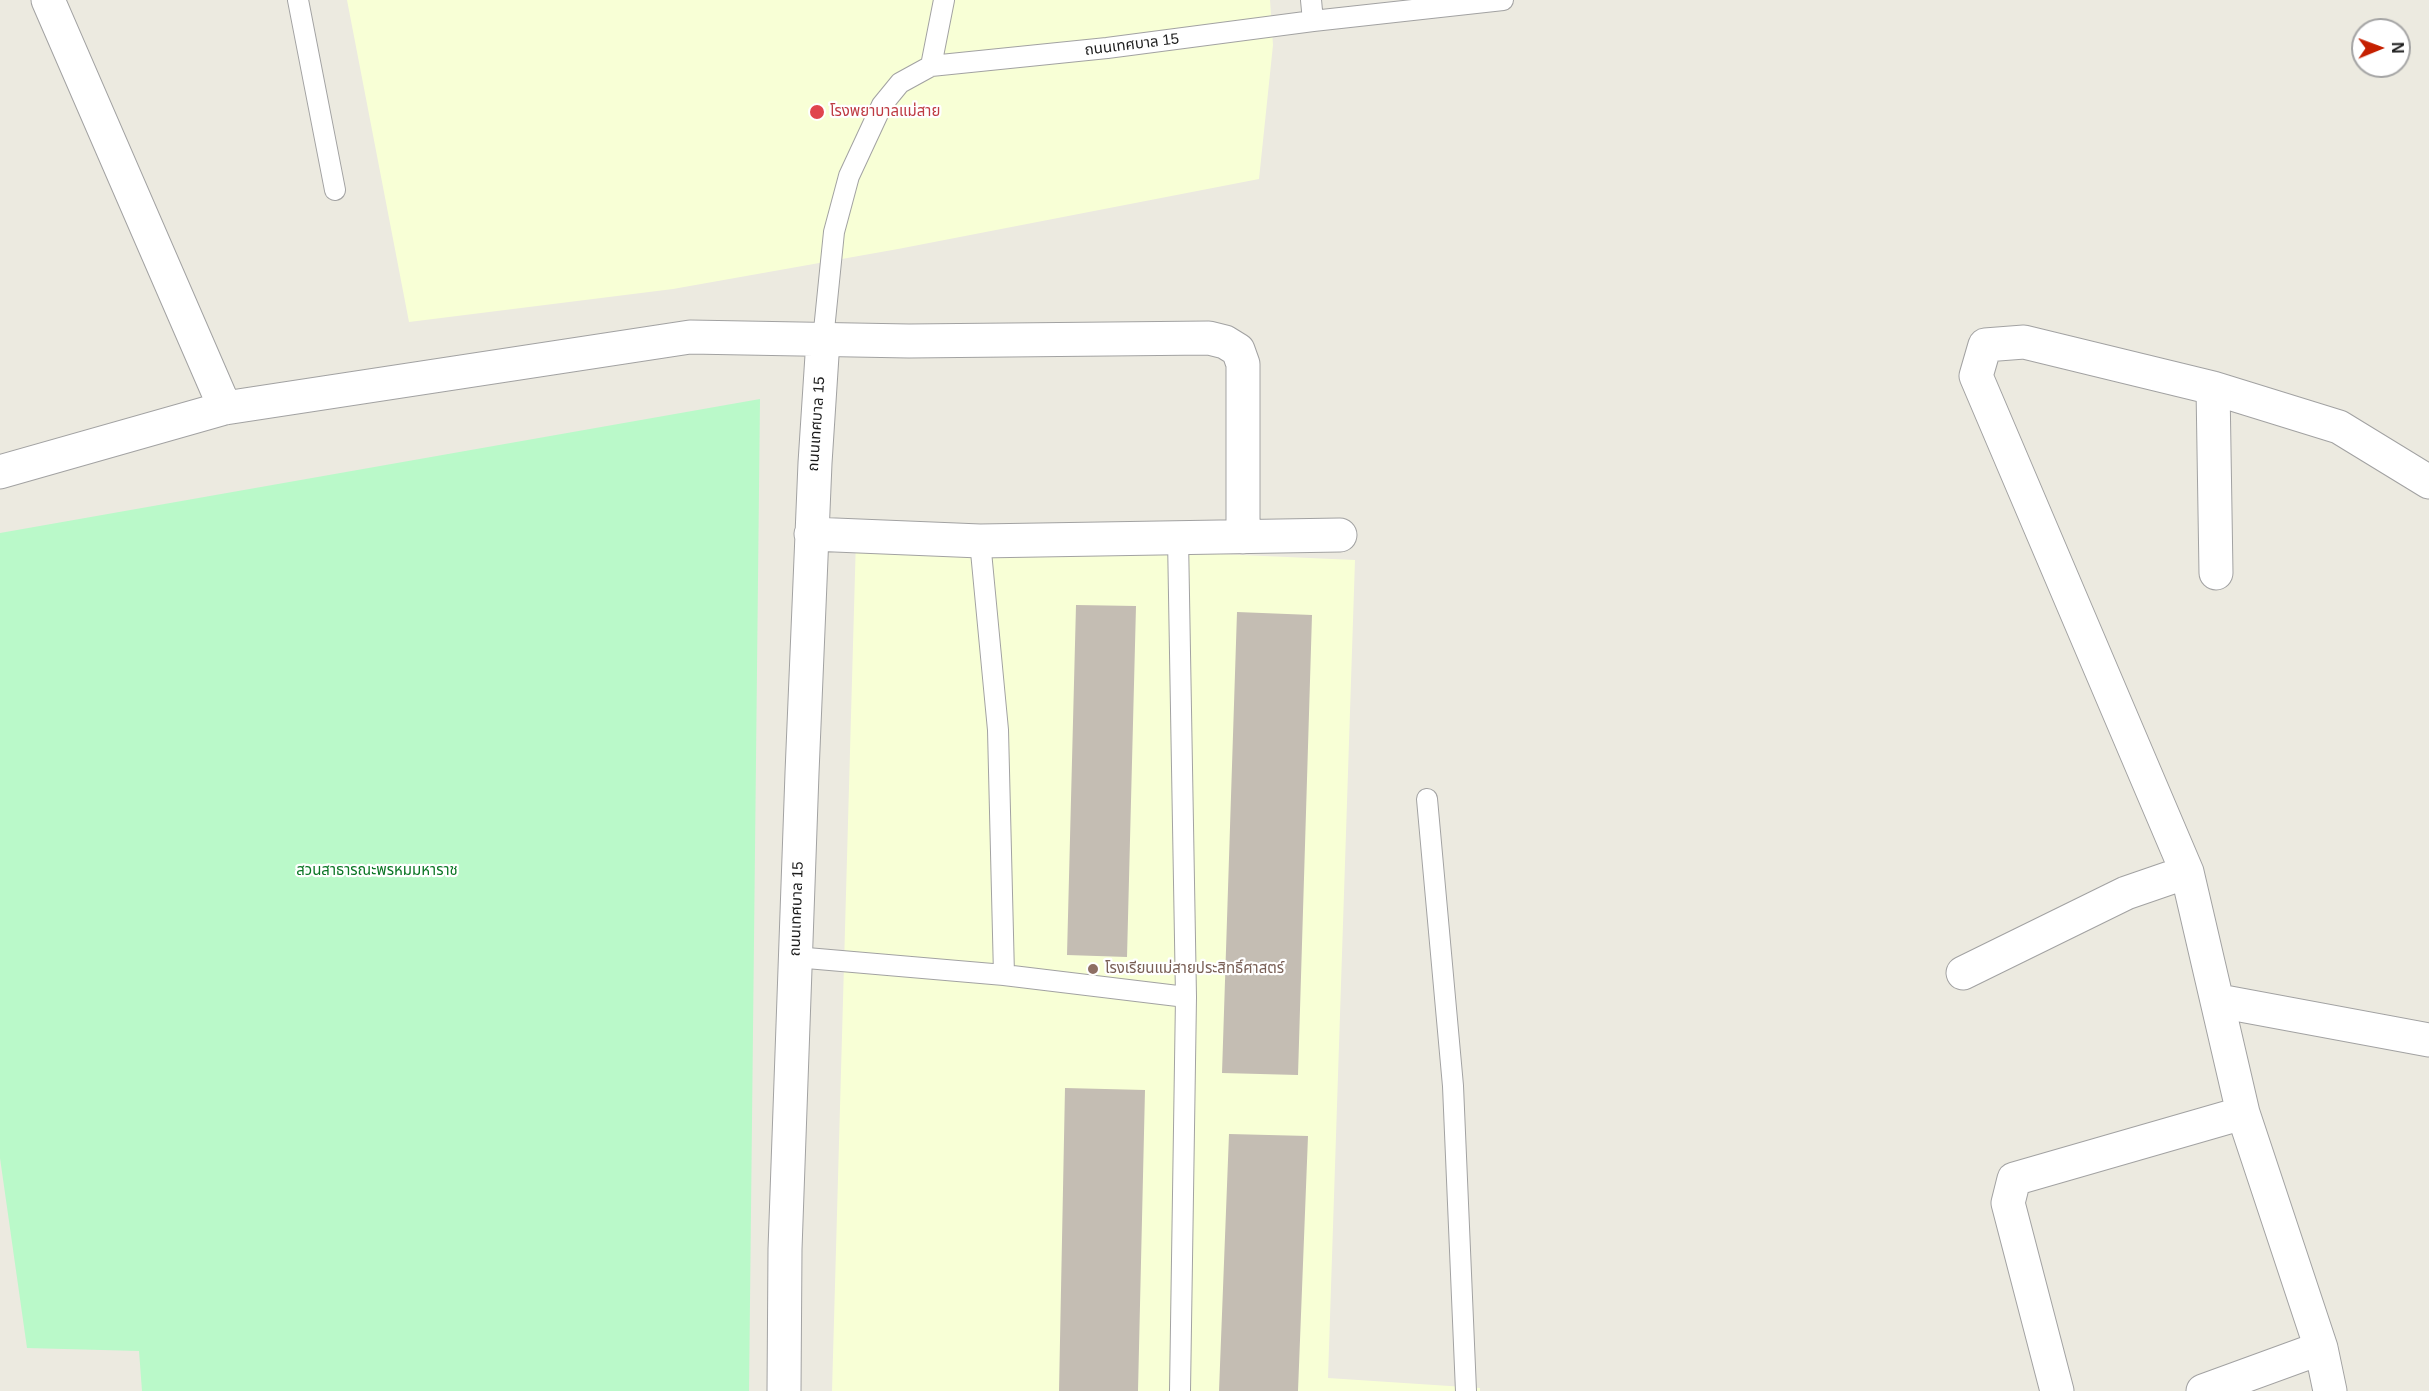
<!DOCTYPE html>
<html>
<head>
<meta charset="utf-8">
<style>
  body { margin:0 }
  #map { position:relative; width:2429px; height:1391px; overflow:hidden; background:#eceae0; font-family:Arial,sans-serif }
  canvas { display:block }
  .north { position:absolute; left:2351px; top:18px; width:60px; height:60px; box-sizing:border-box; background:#fff; border:2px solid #a4a4a4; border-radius:50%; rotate:89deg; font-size:16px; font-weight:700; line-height:24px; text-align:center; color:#1b1b1b }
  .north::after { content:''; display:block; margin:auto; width:21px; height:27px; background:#c52000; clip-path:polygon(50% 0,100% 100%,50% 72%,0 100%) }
</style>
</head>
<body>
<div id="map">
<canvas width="2429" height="1391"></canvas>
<div class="north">N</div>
</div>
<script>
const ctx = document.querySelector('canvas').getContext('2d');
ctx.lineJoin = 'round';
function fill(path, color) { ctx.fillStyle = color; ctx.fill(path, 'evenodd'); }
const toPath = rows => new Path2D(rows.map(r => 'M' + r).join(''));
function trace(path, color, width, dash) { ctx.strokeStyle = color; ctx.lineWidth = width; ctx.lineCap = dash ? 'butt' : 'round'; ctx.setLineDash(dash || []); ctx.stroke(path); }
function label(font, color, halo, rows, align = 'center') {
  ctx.font = font + ' Arial,"Noto Sans Thai",sans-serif'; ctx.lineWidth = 4.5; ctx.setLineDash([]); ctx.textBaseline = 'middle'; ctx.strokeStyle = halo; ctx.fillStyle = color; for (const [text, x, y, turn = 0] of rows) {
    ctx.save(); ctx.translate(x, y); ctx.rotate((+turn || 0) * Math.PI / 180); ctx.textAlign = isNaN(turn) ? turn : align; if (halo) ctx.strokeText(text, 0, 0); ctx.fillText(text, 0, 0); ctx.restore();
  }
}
const education = toPath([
  [347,0,1270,0,1273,45,1259,179,898,249,673,289,409,322],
  [856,538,1355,560,1328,1378,1480,1388,1480,1391,832,1391]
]);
const park = toPath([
  [760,399,749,1391,142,1391,139,1351,27,1348,0,1158,0,533]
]);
const building = toPath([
  [1076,605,1136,606,1127,957,1067,955],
  [1237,612,1312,615,1298,1075,1222,1073],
  [1065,1088,1145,1090,1138,1391,1059,1391],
  [1229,1134,1308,1136,1298,1391,1219,1391]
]);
const service = toPath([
  [298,0,335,190],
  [1311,0,1313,21],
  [931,66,944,0],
  [823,340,834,232,849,176,882,105,900,83,931,66,1107,48,1313,21,1503,0],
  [1178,538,1186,997,1180,1391],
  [980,541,998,730,1004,975],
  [1427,799,1453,1086,1466,1391],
  [795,957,1004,975,1186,997]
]);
const minor = toPath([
  [48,0,225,408],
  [2213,388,2216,573],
  [0,472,225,408,690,337,909,341,1209,338,1225,342,1238,350,1243,364,1243,537],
  [811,534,980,541,1340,535],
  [1963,973,2126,893,2187,872],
  [2219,1001,2429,1040],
  [784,1391,785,1249,802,773,815,463,823,340],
  [2057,1391,2008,1203,2014,1179,2243,1113],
  [2203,1391,2321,1348],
  [2330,1391,2321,1348,2243,1113,2187,872,1976,376,1985,345,2024,342,2213,388,2339,427,2429,482]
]);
const markers = [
  [817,112,8,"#e0444e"],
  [1093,969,6,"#8d6e63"]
];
const streetNames = [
  ["ถนนเทศบาล 15",1132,45,-7],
  ["ถนนเทศบาล 15",817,424,-86],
  ["ถนนเทศบาล 15",797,909,-88]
];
const healthNames = [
  ["โรงพยาบาลแม่สาย",830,112]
];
const parkNames = [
  ["สวนสาธารณะพรหมมหาราช",377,871]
];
const educationNames = [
  ["โรงเรียนแม่สายประสิทธิ์ศาสตร์",1105,969]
];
fill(education, '#f8ffd6');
fill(park, '#baf9c9');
fill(building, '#c4bdb3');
trace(service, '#a2a2a2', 22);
trace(minor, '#a2a2a2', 35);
trace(service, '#fff', 20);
trace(minor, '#fff', 33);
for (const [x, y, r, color] of markers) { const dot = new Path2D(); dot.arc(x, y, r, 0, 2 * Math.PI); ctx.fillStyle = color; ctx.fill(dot); trace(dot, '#fff', 2); }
label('15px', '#1b1b1b', '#fff', streetNames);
label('15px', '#be3a42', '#fff', healthNames, 'left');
label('15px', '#0b7625', '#fff', parkNames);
label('15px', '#785e54', '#fff', educationNames, 'left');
</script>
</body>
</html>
